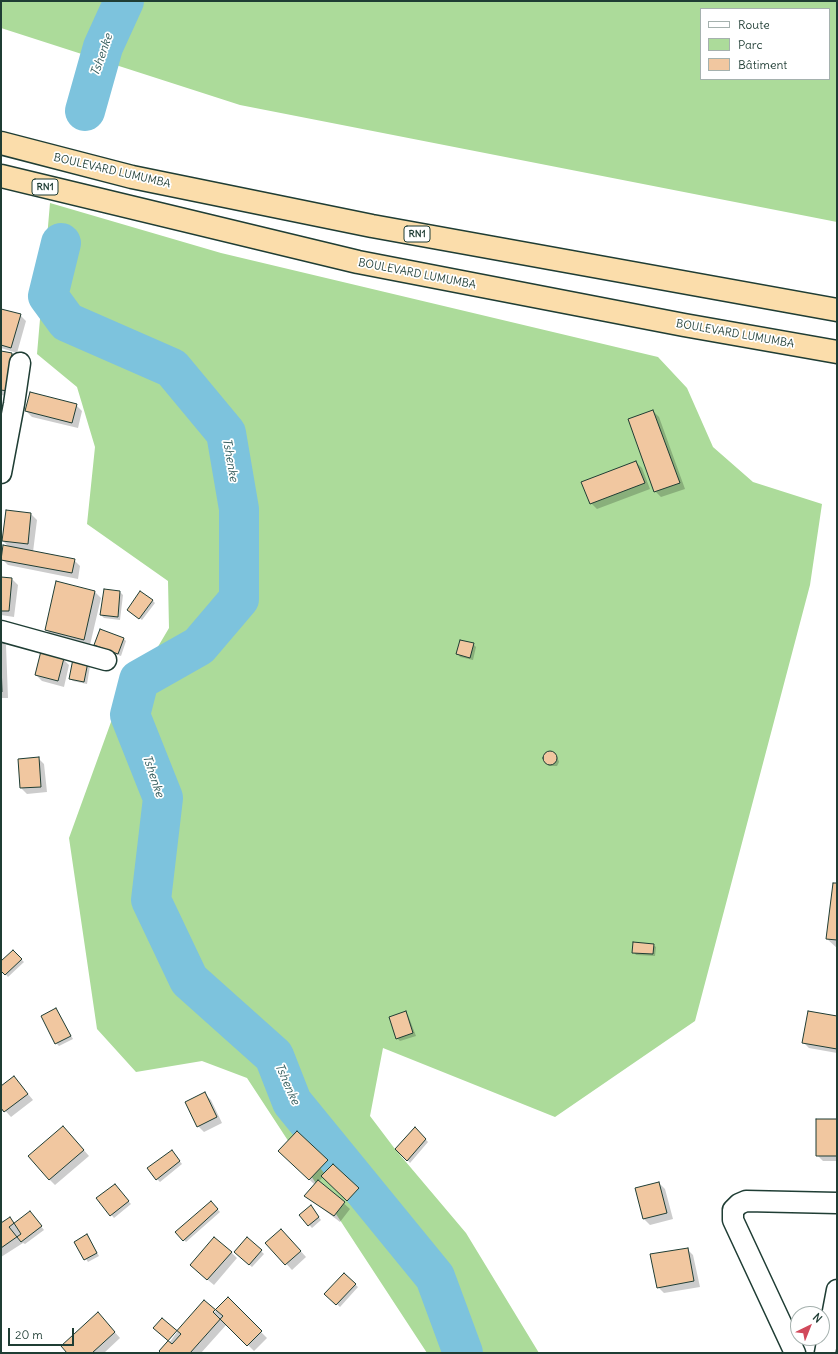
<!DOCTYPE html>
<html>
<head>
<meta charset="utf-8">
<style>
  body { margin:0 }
  #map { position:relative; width:838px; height:1354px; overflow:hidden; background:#fff; font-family:Delius,sans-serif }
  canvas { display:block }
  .frame { position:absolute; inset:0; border:2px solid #1f3d34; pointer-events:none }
  .legend { position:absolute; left:700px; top:8px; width:130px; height:72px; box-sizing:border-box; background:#fff; border:1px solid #a5b1ae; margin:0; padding:5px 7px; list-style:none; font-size:12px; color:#1f3d34 }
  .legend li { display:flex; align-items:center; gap:8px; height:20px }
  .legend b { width:20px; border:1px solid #a5b1ae }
  .north { position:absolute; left:790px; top:1306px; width:40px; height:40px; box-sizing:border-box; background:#fff; border:1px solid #a5b1ae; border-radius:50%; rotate:43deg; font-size:11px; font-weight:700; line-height:16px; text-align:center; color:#1f3d34 }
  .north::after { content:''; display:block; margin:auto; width:14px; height:18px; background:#d1495b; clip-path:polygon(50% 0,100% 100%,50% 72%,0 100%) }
  .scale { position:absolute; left:8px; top:1328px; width:66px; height:18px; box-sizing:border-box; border:2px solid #1f3d34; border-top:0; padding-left:5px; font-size:12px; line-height:14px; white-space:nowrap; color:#1f3d34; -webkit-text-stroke:3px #fff; paint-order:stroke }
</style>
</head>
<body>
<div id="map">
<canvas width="838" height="1354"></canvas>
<div class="frame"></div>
<ul class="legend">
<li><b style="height:5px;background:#fff"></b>Route</li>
<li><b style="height:11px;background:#acdb9a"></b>Parc</li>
<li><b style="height:11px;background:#f1c7a0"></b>Bâtiment</li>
</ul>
<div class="north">N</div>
<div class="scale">20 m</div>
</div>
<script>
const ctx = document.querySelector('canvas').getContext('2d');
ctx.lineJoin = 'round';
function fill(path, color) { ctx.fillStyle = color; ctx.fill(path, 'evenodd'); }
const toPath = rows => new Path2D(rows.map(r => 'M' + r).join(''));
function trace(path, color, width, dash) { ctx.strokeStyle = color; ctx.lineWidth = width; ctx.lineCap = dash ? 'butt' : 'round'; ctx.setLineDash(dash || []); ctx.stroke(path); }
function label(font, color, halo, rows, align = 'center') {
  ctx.font = font + ' Delius,sans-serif'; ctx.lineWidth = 3.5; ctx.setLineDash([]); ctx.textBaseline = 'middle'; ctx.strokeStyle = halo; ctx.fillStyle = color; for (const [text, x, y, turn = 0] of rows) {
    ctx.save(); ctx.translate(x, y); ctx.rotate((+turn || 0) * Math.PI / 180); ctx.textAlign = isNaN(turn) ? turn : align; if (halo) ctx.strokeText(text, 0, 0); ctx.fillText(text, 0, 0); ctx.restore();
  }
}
const green = toPath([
  [1,1,837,1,837,222,240,105,1,28],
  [701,9,829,9,829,79,701,79],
  [50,203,221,253,658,357,687,388,713,447,753,482,822,504,810,585,695,1021,555,1117,383,1048,370,1116,395,1149,466,1233,539,1353,427,1353,247,1078,202,1061,136,1072,97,1029,69,838,115,711,146,667,169,628,168,581,87,524,95,447,77,387,37,354]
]);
const shadow = toPath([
  [1,310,20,315,26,321,17,353,1,348],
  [1,352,11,353,17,359,14,397,1,395],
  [76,405,82,411,78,428,32,417,26,411],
  [653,411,659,417,685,489,661,497,655,491],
  [636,462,642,468,650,489,597,509,591,503],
  [31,514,37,520,33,552,74,560,80,566,78,579,8,565,2,559,9,547,3,541],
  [1,578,12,579,18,585,14,617,1,615],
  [95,592,101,598,90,645,52,636,46,630],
  [120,592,123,595,120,620,104,618,101,615],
  [152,600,155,603,142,620,131,612],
  [124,639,126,641,121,656,98,648,95,645],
  [1,640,6,645,8,698,1,698],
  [473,644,476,647,473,660,460,657,458,654],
  [63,659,69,665,64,687,42,681,36,675],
  [74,660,90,666,87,684,73,681,70,679],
  [548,751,557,756,559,762,557,766,549,766,543,760,545,753],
  [38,758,44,764,47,792,27,794,21,788],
  [837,884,837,948,827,939],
  [653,945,656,947,655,956,636,955,634,952],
  [13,951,24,962,8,977,1,969,1,962],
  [56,1009,73,1039,59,1046,56,1043],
  [406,1013,408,1015,416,1036,400,1041,397,1038],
  [837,1017,837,1053,809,1048,803,1042],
  [14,1077,33,1100,11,1117,1,1106,1,1087],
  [205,1094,211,1100,222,1123,204,1132,198,1126],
  [837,1120,837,1161,823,1161,817,1155],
  [415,1128,428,1142,410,1163,397,1149],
  [297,1132,364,1195,354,1206,323,1177,319,1181,350,1209,340,1222,306,1196,315,1185,280,1151],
  [69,1133,89,1156,55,1185,49,1179],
  [174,1154,182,1164,160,1182,157,1179],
  [659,1183,665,1189,673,1219,650,1225,644,1219,636,1189],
  [117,1188,131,1204,114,1218,98,1199],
  [211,1202,220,1212,186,1242,177,1232],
  [313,1209,321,1220,312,1228,300,1215],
  [32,1215,44,1230,25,1244,23,1243,1,1257,1,1224,9,1218,15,1223],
  [287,1236,306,1257,292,1270,267,1243],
  [89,1238,99,1256,88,1262,75,1242],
  [247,1238,264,1254,252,1267,235,1252],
  [687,1249,693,1255,700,1287,664,1293,658,1287],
  [231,1252,237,1258,214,1285,197,1271],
  [344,1274,358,1287,340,1307,326,1294],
  [228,1299,267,1338,254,1351,227,1324,201,1353,162,1353,177,1332,216,1311],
  [104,1320,120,1338,104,1353,69,1353]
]);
const river = toPath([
  [85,111,103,47,124,1],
  [61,243,48,296,67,322,172,368,226,433,239,509,239,599,199,646,139,680,130,715,163,798,151,900,189,980,274,1056,292,1102,435,1277,463,1353]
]);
const building = toPath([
  [1,309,21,314,11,348,1,345,1,309],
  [1,351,12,353,8,391,1,390,1,351],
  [30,392,77,404,72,423,25,411,30,392],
  [653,410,680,483,654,492,628,419,653,410],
  [636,461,645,483,590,504,581,482,636,461],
  [6,510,31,513,28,544,2,541,6,510],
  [3,545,75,559,72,573,1,560,3,545],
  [1,577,12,578,9,611,1,611,1,577],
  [56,581,95,591,84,640,45,630,56,581],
  [104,589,120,591,118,617,100,615,104,589],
  [140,591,153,600,139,619,127,610,140,591],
  [100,629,124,638,118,654,94,645,100,629],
  [460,640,474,643,470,658,456,654,460,640],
  [41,651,64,658,58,681,35,675,41,651],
  [73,659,88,662,84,682,69,679,73,659],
  [1,663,2,692,1,692,1,663],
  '543 758a7 7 0 1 1 14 0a7 7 0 1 1-14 0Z',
  [39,757,41,787,20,788,18,759,39,757],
  [833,883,837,883,837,940,826,939,833,883],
  [633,942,654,944,653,954,632,953,633,942],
  [13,950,22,959,5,975,1,971,1,961,13,950],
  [56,1008,71,1036,55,1044,41,1016,56,1008],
  [406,1011,413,1033,396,1039,389,1017,406,1011],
  [808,1011,837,1016,837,1049,802,1043,808,1011],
  [14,1076,28,1094,4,1112,1,1108,1,1086,14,1076],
  [205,1092,217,1117,197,1127,185,1102,205,1092],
  [816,1119,837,1119,837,1156,816,1156,816,1119],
  [63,1126,84,1150,49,1180,28,1156,63,1126],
  [415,1127,426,1139,407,1161,395,1149,415,1127],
  [297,1131,328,1160,309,1180,278,1151,297,1131],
  [172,1150,180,1161,156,1180,147,1168,172,1150],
  [333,1164,359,1188,347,1201,321,1176,333,1164],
  [318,1180,345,1202,334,1216,304,1196,318,1180],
  [659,1182,667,1213,643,1219,635,1188,659,1182],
  [115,1184,129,1201,110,1216,96,1198,115,1184],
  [211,1201,218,1209,183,1241,175,1232,211,1201],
  [311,1205,319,1217,308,1226,299,1215,311,1205],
  [30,1211,42,1226,21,1242,9,1227,30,1211],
  [10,1217,21,1234,1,1248,1,1223,10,1217],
  [281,1229,301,1251,285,1265,265,1243,281,1229],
  [87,1234,97,1253,84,1260,74,1242,87,1234],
  [214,1237,232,1252,207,1280,190,1265,214,1237],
  [247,1237,262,1250,249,1265,234,1252,247,1237],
  [688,1248,694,1281,657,1288,650,1254,688,1248],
  [344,1273,356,1284,336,1305,324,1294,344,1273],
  [228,1297,262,1331,247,1346,213,1312,228,1297],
  [204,1300,223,1316,190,1353,161,1353,159,1351,204,1300],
  [98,1312,115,1332,92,1353,67,1353,61,1346,98,1312],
  [162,1318,181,1334,172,1344,153,1328,162,1318]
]);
const minor = toPath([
  [1,473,14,404,20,363],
  [1,631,106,660],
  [795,1353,733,1220,733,1210,739,1204,746,1201,837,1203],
  [825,1353,837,1290]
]);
const trunk = toPath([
  [1,143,132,177,372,226,837,310],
  [1,176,358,262,684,325,837,352]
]);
const shields = [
  [45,187,26],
  [417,234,26]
];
const shieldNames = [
  ["RN1",45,187],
  ["RN1",417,234]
];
const streetNames = [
  ["BOULEVARD LUMUMBA",112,171,13],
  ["BOULEVARD LUMUMBA",417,274,11],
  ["BOULEVARD LUMUMBA",735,334,10]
];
const waterNames = [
  ["Tshenke",102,55,-71],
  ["Tshenke",230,460,80],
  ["Tshenke",153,776,71],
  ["Tshenke",287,1084,66]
];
fill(green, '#acdb9a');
fill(shadow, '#0003');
trace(river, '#7dc3dd', 40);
fill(building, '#f1c7a0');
trace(building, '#1f3d34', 1);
trace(minor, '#1f3d34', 23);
trace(trunk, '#1f3d34', 25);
trace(minor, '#fff', 20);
trace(trunk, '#fbddab', 22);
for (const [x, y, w] of shields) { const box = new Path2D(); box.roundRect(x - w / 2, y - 8, w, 16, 3); ctx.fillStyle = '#fff'; ctx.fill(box); trace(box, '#1f3d34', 1); }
label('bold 10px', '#1f3d34', null, shieldNames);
label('11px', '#1f3d34', '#fff', streetNames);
label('italic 12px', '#365e5e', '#fff', waterNames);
</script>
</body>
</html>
